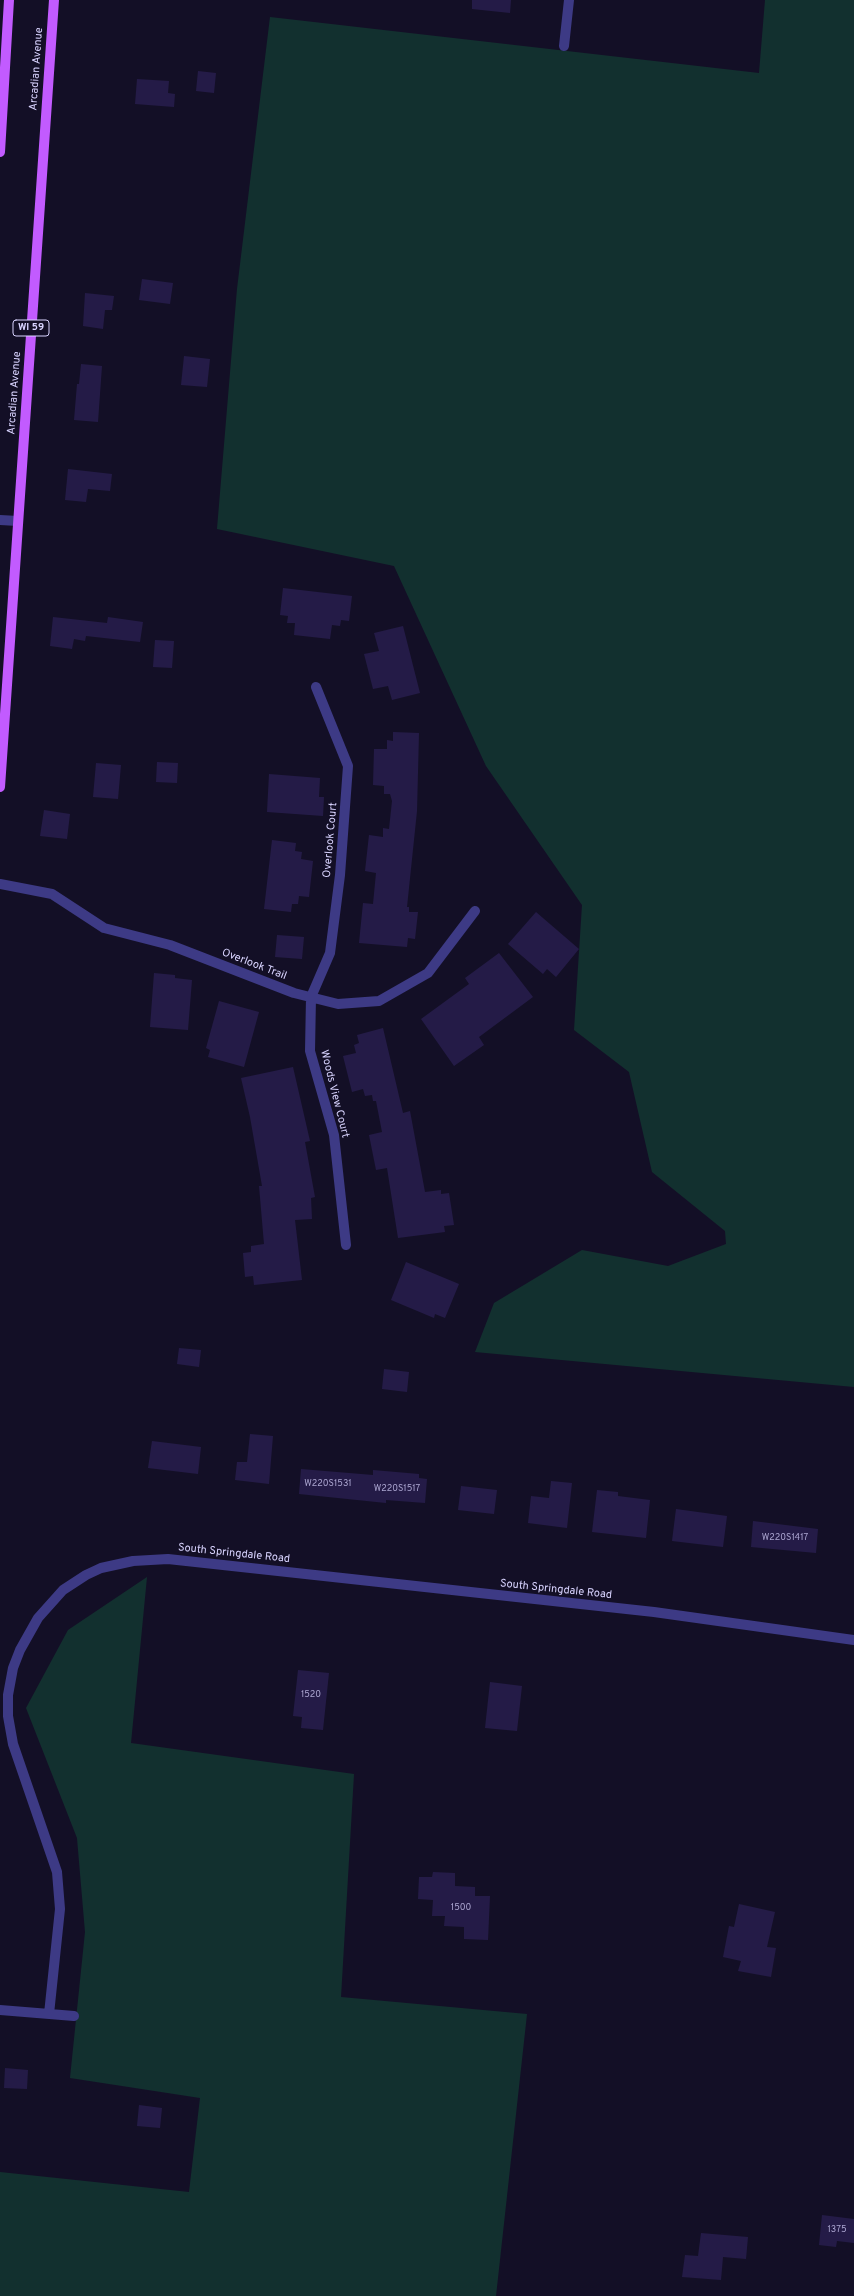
<!DOCTYPE html>
<html>
<head>
<meta charset="utf-8">
<style>
  body { margin:0 }
  canvas { display:block; background:#130f26 }
</style>
</head>
<body>
<canvas width="854" height="2296"></canvas>
<script>
const ctx = document.querySelector('canvas').getContext('2d');
ctx.lineJoin = 'round';
function fill(path, color) { ctx.fillStyle = color; ctx.fill(path, 'evenodd'); }
const toPath = rows => new Path2D(rows.map(r => 'M' + r).join(''));
function trace(path, color, width, dash) { ctx.strokeStyle = color; ctx.lineWidth = width; ctx.lineCap = dash ? 'butt' : 'round'; ctx.setLineDash(dash || []); ctx.stroke(path); }
function label(font, color, halo, rows, align = 'center') {
  ctx.font = font + ' Overpass,sans-serif'; ctx.lineWidth = 3; ctx.setLineDash([]); ctx.textBaseline = 'middle'; ctx.strokeStyle = halo; ctx.fillStyle = color; for (const [text, x, y, turn = 0] of rows) {
    ctx.save(); ctx.translate(x, y); ctx.rotate((+turn || 0) * Math.PI / 180); ctx.textAlign = isNaN(turn) ? turn : align; if (halo) ctx.strokeText(text, 0, 0); ctx.fillText(text, 0, 0); ctx.restore();
  }
}
const green = toPath([
  [765,0,854,0,854,1387,475,1352,494,1303,582,1250,668,1266,726,1244,725,1231,652,1172,629,1072,574,1030,582,905,486,766,394,566,217,529,237,289,270,17,759,73],
  [147,1577,131,1743,354,1774,341,1997,527,2014,496,2296,0,2296,0,2172,189,2192,200,2098,70,2078,85,1932,77,1838,26,1708,68,1630]
]);
const building = toPath([
  [472,0,511,0,510,13,472,9],
  [198,71,216,73,214,93,196,91],
  [137,79,169,81,168,93,175,94,174,107,135,104],
  [142,279,173,283,170,304,139,300],
  [85,293,114,296,112,310,105,310,103,329,83,326],
  [184,356,210,359,207,387,181,385],
  [81,364,102,366,98,422,74,420,77,384,79,384],
  [68,469,112,474,110,491,88,489,86,502,65,500],
  [283,588,352,596,349,621,341,620,340,626,332,625,330,639,294,635,295,623,287,623,288,616,280,615],
  [53,617,107,623,108,617,143,622,140,642,86,636,85,641,74,639,72,649,50,646],
  [403,626,420,693,392,700,388,686,373,689,364,654,379,651,374,633],
  [155,640,174,641,172,668,153,667],
  [393,732,419,733,417,811,407,907,409,907,409,912,418,912,415,939,408,938,407,947,359,943,363,903,373,904,376,873,365,871,369,835,383,837,383,828,389,829,392,801,390,794,384,794,384,786,373,785,374,749,387,749,387,740,393,741],
  [157,762,178,763,177,783,156,782],
  [96,763,121,765,118,799,93,797],
  [269,774,320,778,319,797,324,797,323,816,267,812],
  [44,810,70,814,67,839,40,836],
  [272,840,296,843,295,851,302,852,301,859,313,861,309,897,299,896,298,904,292,904,291,912,264,909],
  [536,912,579,949,556,977,547,969,543,974,508,944],
  [277,935,304,937,302,959,275,957],
  [499,953,533,997,479,1037,484,1045,454,1066,421,1019,469,984,465,978],
  [154,973,175,975,175,978,192,980,188,1030,150,1027],
  [219,1001,259,1012,244,1067,208,1057,210,1050,206,1048],
  [383,1028,403,1113,410,1111,425,1192,441,1190,441,1194,449,1193,454,1225,444,1226,445,1232,398,1238,387,1168,376,1170,369,1135,382,1132,376,1101,373,1101,372,1095,365,1096,363,1089,352,1092,343,1056,356,1053,354,1045,359,1043,357,1035],
  [293,1067,310,1141,305,1142,315,1197,311,1198,312,1219,295,1220,302,1280,254,1285,253,1276,245,1277,243,1253,251,1252,251,1246,264,1244,259,1186,262,1186,250,1117,241,1078],
  [406,1262,459,1284,445,1318,435,1314,434,1318,391,1300],
  [179,1348,201,1350,199,1367,177,1364],
  [384,1369,409,1372,407,1392,382,1389],
  [250,1434,273,1436,269,1484,235,1480,237,1462,247,1462],
  [152,1441,201,1447,198,1474,148,1468],
  [301,1469,373,1475,373,1470,419,1474,419,1478,427,1479,425,1503,386,1500,386,1503,299,1494],
  [551,1481,572,1483,567,1528,528,1523,531,1496,549,1498],
  [461,1486,497,1490,494,1514,458,1510],
  [597,1490,618,1492,618,1496,650,1500,646,1538,592,1532],
  [676,1509,727,1516,723,1547,672,1541],
  [753,1521,818,1529,816,1553,751,1547],
  [298,1670,329,1673,323,1730,301,1728,302,1717,293,1716],
  [490,1682,522,1686,517,1731,485,1728],
  [433,1872,455,1873,455,1886,475,1887,475,1896,490,1896,488,1940,464,1939,464,1927,444,1926,445,1916,432,1916,433,1900,418,1899,419,1877,432,1877],
  [739,1904,775,1912,767,1947,776,1948,771,1977,738,1971,741,1961,723,1957,729,1926,734,1927],
  [5,2068,28,2070,27,2089,4,2088],
  [139,2105,162,2108,160,2128,137,2126],
  [822,2215,854,2219,854,2243,837,2241,836,2247,819,2245],
  [701,2233,748,2237,746,2259,723,2257,721,2280,682,2277,685,2255,698,2256]
]);
const street = toPath([
  [564,46,569,0],
  [0,520,18,521],
  [316,687,348,766,340,875,330,953,311,997,310,1051,334,1135,346,1245],
  [0,884,52,894,104,928,170,945,294,993,338,1004,379,1001,428,973,475,911],
  [0,2010,74,2016],
  [49,2014,60,1909,57,1872,13,1744,8,1716,8,1695,13,1668,20,1650,38,1618,63,1590,86,1575,101,1568,133,1561,168,1559,654,1612,854,1640]
]);
const primary = toPath([
  [0,152,9,0],
  [0,787,54,0]
]);
const numberNames = [
  ["W220S1531",328,1484],
  ["W220S1517",397,1489],
  ["W220S1417",785,1538],
  ["1520",311,1695],
  ["1500",461,1908],
  ["1375",837,2230]
];
const shields = [
  [31,328,36]
];
const shieldNames = [
  ["WI 59",31,328]
];
const streetNames = [
  ["Arcadian Avenue",37,69,-86],
  ["Arcadian Avenue",15,393,-86],
  ["Overlook Court",331,840,-85],
  ["Overlook Trail",254,965,21],
  ["Woods View Court",334,1094,76],
  ["South Springdale Road",234,1554,6],
  ["South Springdale Road",556,1590,6]
];
fill(green, '#12302f');
fill(building, '#241b47');
trace(street, '#3d3a85', 10);
trace(primary, '#c25bff', 10);
label('9px', '#aca6d1', null, numberNames);
for (const [x, y, w] of shields) { const box = new Path2D(); box.roundRect(x - w / 2, y - 8, w, 16, 3); ctx.fillStyle = '#130f26'; ctx.fill(box); trace(box, '#d9d4ff', 1); }
label('bold 10px', '#d9d4ff', null, shieldNames);
label('11px', '#d9d4ff', '#130f26', streetNames);
</script>
</body>
</html>
